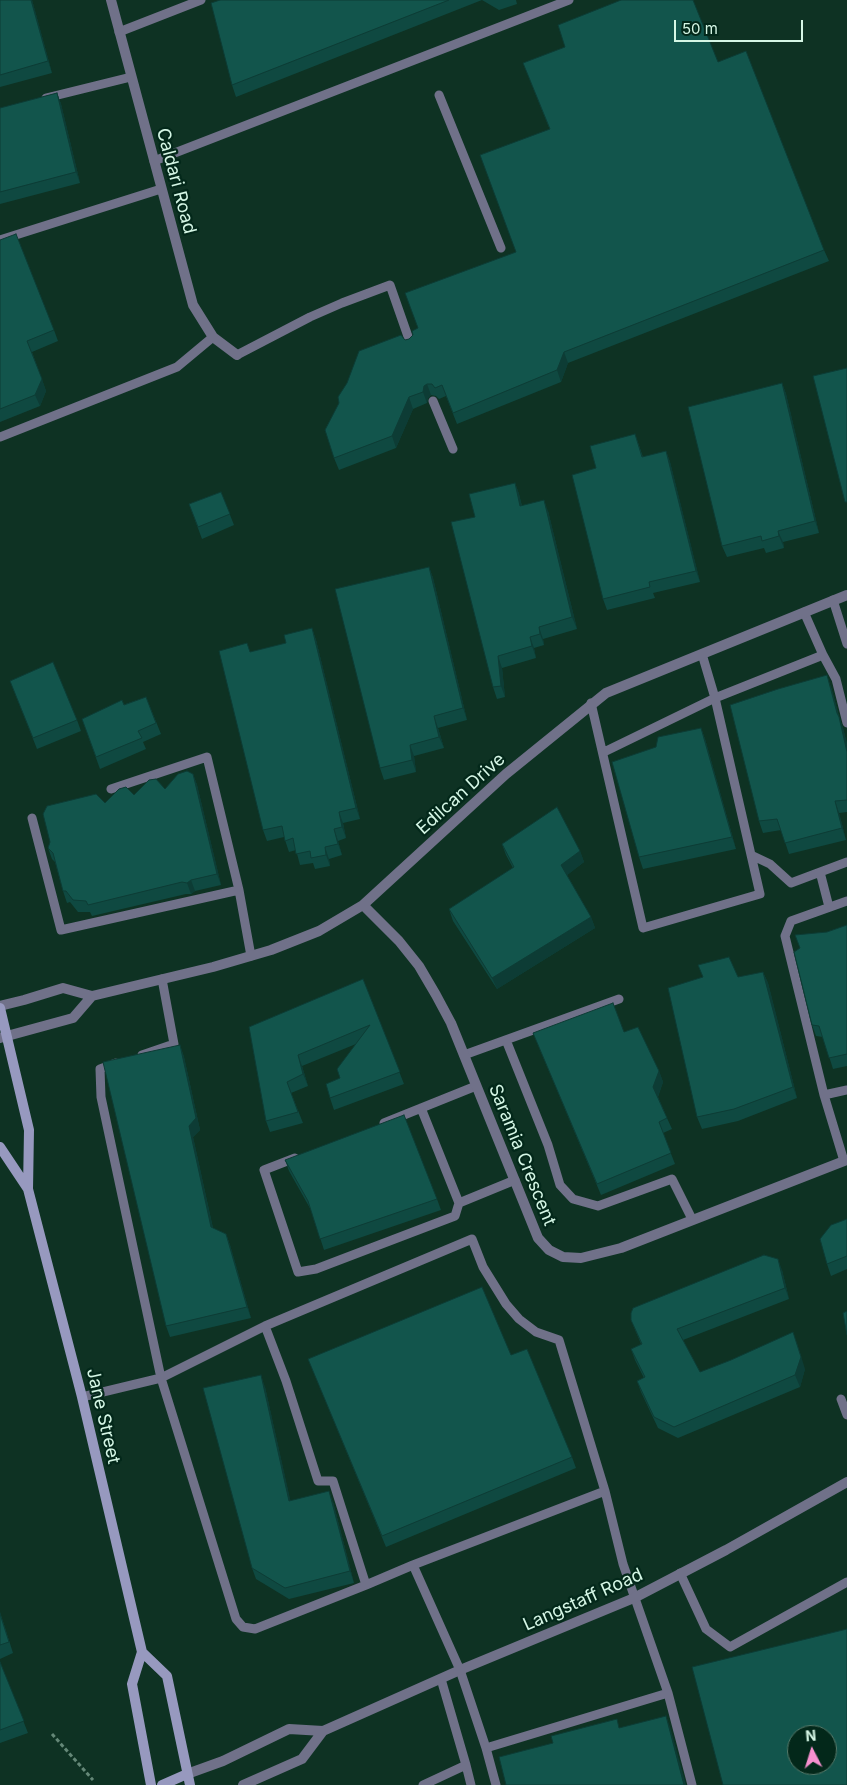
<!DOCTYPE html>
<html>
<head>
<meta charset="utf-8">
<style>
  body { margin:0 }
  #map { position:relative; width:847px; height:1785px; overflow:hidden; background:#0e3223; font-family:Inter,sans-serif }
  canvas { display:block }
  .north { position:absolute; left:787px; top:1725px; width:50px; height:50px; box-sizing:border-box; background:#03281a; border:1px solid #577a6b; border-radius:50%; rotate:355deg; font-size:14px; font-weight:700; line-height:20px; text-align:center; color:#d5f6e5 }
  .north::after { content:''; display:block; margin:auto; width:18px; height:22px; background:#f690cf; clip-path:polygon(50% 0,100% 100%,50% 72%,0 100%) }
  .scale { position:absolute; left:674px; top:20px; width:129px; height:22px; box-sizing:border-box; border:2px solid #d5f6e5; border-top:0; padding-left:6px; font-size:15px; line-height:18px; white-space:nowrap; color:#d5f6e5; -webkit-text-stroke:4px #03281a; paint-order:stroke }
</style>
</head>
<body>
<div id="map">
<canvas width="847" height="1785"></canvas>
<div class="north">N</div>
<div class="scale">50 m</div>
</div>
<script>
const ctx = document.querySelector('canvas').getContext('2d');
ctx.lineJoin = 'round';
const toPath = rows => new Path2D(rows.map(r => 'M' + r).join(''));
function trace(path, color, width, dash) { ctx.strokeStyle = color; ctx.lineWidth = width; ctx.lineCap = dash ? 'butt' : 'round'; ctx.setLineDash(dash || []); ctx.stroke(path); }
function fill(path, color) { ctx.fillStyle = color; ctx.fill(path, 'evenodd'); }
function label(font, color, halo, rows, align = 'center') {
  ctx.font = font + ' Inter,sans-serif'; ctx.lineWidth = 4.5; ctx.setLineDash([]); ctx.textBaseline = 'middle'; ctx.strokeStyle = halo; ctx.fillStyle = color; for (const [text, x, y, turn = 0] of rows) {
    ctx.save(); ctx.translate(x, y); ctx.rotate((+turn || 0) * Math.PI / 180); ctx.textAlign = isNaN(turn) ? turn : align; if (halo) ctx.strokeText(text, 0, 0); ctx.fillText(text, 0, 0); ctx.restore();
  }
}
const path = toPath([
  [52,1734,93,1780]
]);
const service = toPath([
  [119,32,201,0],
  [439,95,501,248],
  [46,98,131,77],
  [154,161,569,0],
  [0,240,161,189],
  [237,355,310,317,342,303,390,285,411,345],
  [433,401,453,449],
  [0,437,177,367,213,337],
  [833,600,847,644],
  [702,654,715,698,823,655,804,612],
  [823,655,836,679,847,723],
  [591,703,643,928,760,894,715,698,604,752],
  [111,789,207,757,239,890],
  [32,818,61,930,239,890,251,956],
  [751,855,770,864,791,883,847,862],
  [820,872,829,907],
  [506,1040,548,1145,560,1185,573,1199,598,1206,672,1179,692,1219],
  [142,1055,174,1044,162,979],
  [464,1055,619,999],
  [116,1063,100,1069,101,1097,161,1378,236,1619,243,1627,255,1629,366,1585,413,1565],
  [824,1095,847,1090],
  [421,1108,459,1203],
  [384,1123,476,1086],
  [295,1158,264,1170,298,1272,316,1269,455,1216,459,1203,515,1180],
  [844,1161,824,1095,785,936,791,921,847,901],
  [265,1326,286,1381,318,1481,333,1481,366,1585],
  [82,1397,161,1378,265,1326,472,1239,483,1267,506,1304,519,1319,536,1332,559,1340,605,1491,413,1565,460,1670,486,1748,668,1693],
  [841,1399,847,1415],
  [605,1491,623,1564,668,1693,692,1785],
  [680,1573,706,1629,730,1647,847,1582],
  [441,1679,466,1765],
  [486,1748,496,1785],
  [423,1785,466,1765,471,1785]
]);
const minor = toPath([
  [111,0,193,305,213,337,237,355],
  [363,905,399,941,419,966,436,995,451,1023,538,1238,549,1250,563,1257,581,1258,621,1248,847,1160],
  [0,1006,24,1000,63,988,92,996,213,967,271,950,319,931,363,905,506,774,606,693,847,595],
  [0,1038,73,1018,92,996]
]);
const tertiary = toPath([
  [187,1774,223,1761,289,1729,323,1731],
  [243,1785,302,1759,323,1731,460,1670,634,1598,726,1550,847,1482]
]);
const secondary = toPath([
  [0,1008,29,1130,28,1189,82,1397,142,1652,167,1676,190,1785],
  [0,1147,28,1189],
  [142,1652,132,1684,151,1785],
  [162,1785,187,1774]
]);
const wall = toPath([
  [0,0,32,0,52,73,0,87],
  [220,0,482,0,236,97,232,85],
  [482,0,516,0,517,4,499,10],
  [718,62,824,250,829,261,568,363,561,382,457,424,446,396,439,399,436,396,431,395,428,398,427,403,413,409,396,448,339,470,334,458,405,340,409,339,516,252,550,130,523,63],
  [57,93,61,104,80,183,0,204,0,108],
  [0,240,54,330,58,341,32,352,46,391,40,406,0,422],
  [782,383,786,394,819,533,783,542,784,548,766,553,764,548,727,557,722,546],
  [635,434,643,457,666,451,670,462,700,582,653,593,655,598,607,610,603,599,596,468],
  [515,483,519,494,522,506,548,511,577,629,543,639,544,645,534,648,536,658,502,668,505,697,497,699,493,687,475,517],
  [221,492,234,525,202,539,189,504],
  [429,567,433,578,467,720,438,728,444,748,414,756,416,772,384,780,380,768],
  [312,628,316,640,360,819,343,823,346,838,338,841,342,855,329,859,330,866,315,869,313,863,300,865,296,850,289,852,284,837,267,841,263,830,250,652,286,643],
  [10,681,77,720,81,731,37,749],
  [831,687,839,716,843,728,847,744,847,812,839,813,846,840,789,854,781,830,763,833,759,821],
  [146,697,161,734,143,742,146,749,100,769,82,719],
  [701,728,705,739,736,849,643,869,639,857,656,747],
  [193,774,197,785,221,885,195,891,191,894,186,894,92,916,90,912,78,912,70,902,67,903,63,891,55,862,52,859,48,848,105,803,134,795,165,789],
  [502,844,580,851,584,862,567,875,591,917,595,928,497,989,453,921,449,909,513,868,506,855],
  [847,925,847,1066,833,1069,823,1037,816,1036,812,1025,827,932],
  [763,972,768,983,797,1098,738,1121,702,1129,697,1117,738,977],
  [363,979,404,1084,334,1110,330,1098,356,1044,302,1066,308,1086,291,1093,303,1123,270,1132,266,1121,249,1027],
  [624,1032,659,1071,663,1082,658,1097,667,1118,672,1129,663,1133,675,1164,601,1195,533,1033],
  [180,1045,184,1057,200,1130,193,1137,213,1228,226,1234,230,1245,251,1318,170,1337,166,1326],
  [285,1160,437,1199,441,1210,324,1250,311,1210,289,1171],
  [847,1219,847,1269,831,1276,827,1264],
  [782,1270,789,1299,683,1340,700,1372,805,1369,800,1387,678,1438,658,1428,641,1392,637,1381,644,1378,635,1360,631,1349,641,1344,631,1320],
  [511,1355,572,1457,576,1468,386,1547,308,1359],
  [265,1387,290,1500,333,1502,354,1583,289,1599,256,1579,252,1568],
  [0,1612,13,1653,0,1659],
  [0,1662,28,1733,0,1743]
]);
const shadedWall = toPath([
  [31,0,32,0,52,73,48,61],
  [57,93,61,104,80,183,76,172],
  [564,352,568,363,561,382,557,370],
  [42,379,46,391,40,406,35,395],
  [782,383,786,394,819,533,815,521],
  [427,384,431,395,428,398,427,403,423,392,424,386],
  [409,397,413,409,396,448,392,436],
  [666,451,670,462,700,582,696,571],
  [515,483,519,494,524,518,520,506],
  [544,500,548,511,577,629,572,617],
  [778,531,783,542,784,548,779,536],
  [429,567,433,578,467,720,463,708],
  [539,627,543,639,544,645,540,634],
  [312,628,316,640,360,819,356,808],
  [530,637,534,648,536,658,532,646],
  [498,656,502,668,505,697,501,686],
  [827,675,831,687,841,725,837,713],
  [434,716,438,728,444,748,439,737],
  [839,717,843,728,847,744,847,752],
  [701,728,705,739,736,849,732,837],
  [410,745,414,756,416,772,412,760],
  [193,774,197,785,221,885,217,874],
  [835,801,839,813,846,840,842,828],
  [339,812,343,823,346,838,342,827],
  [334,829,338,841,342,855,338,844],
  [325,847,329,859,330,866,326,855],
  [580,851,584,862,566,876,561,865],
  [191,880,195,891,191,894,187,883],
  [591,917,595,928,497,989,492,978],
  [763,972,768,983,797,1098,793,1087],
  [180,1045,184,1057,200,1130,193,1137,215,1238,211,1227,189,1126],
  [298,1055,302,1066,308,1086,303,1074],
  [659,1071,663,1082,657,1099,653,1087],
  [226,1234,230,1245,251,1318,247,1307],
  [778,1259,782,1270,789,1299,785,1288],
  [797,1343,805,1369,800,1387,795,1375],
  [261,1375,265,1387,293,1512,289,1501],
  [329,1491,333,1502,354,1583,350,1571],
  [666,1716,670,1727,686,1785,684,1785]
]);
const building = toPath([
  [0,0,31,0,48,61,0,75,0,0],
  [220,0,449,0,232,85,211,3,220,0],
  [621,0,693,0,718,62,746,51,824,250,564,352,557,370,453,413,442,385,435,388,432,384,427,384,424,386,423,392,409,397,392,436,334,458,325,430,339,403,338,397,347,383,359,351,401,335,405,340,409,339,413,335,412,331,418,328,405,293,516,252,480,155,550,129,523,63,565,47,558,25,621,0],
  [57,93,76,172,0,192,0,108,57,93],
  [16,234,54,330,27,341,42,379,35,395,0,409,0,240,16,234],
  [847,368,847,502,845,502,813,376,847,368],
  [782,383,815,521,778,531,779,536,762,541,761,536,722,546,688,407,782,383],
  [635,434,642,457,666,451,696,571,649,582,650,587,603,599,572,475,596,468,590,446,635,434],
  [515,483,520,506,544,500,572,617,539,627,540,634,530,637,532,646,498,656,501,686,493,687,451,522,475,517,469,494,515,483],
  [221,492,230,514,198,527,189,504,221,492],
  [429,567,463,708,434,716,439,737,410,745,412,760,380,768,335,589,429,567],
  [312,628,356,808,339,812,342,827,334,829,338,844,325,847,326,855,311,858,310,851,296,854,293,838,285,841,282,826,263,830,219,651,247,643,250,652,286,643,284,635,312,628],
  [53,662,77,720,33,738,10,681,53,662],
  [827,675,837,713,839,717,847,752,847,800,835,801,842,828,785,843,777,819,759,821,730,705,778,689,827,675],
  [146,697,156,723,138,731,142,738,96,757,82,719,122,700,124,705,146,697],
  [701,728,732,837,639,857,612,762,656,747,658,737,701,728],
  [187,771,193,774,217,874,191,880,187,883,182,882,88,905,86,901,73,900,66,891,63,891,53,853,48,848,50,842,43,814,47,806,96,794,105,803,119,789,126,787,134,795,149,780,156,779,165,789,178,774,187,771],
  [557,807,580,851,561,865,591,917,492,978,449,909,514,867,502,844,557,807],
  [847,925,847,1054,829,1058,819,1026,812,1025,794,952,800,948,795,935,827,932,847,925],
  [729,957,738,977,763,972,793,1087,734,1109,697,1117,668,988,703,977,698,965,729,957],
  [363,979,400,1072,330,1098,326,1084,340,1078,337,1069,370,1025,298,1055,303,1074,287,1082,298,1112,266,1121,249,1027,363,979],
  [613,1003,624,1032,638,1027,659,1071,653,1087,667,1118,659,1122,671,1153,597,1184,533,1033,613,1003],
  [180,1045,196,1118,189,1126,211,1227,226,1234,247,1307,166,1326,103,1062,180,1045],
  [404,1115,437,1199,320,1239,308,1201,285,1160,404,1115],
  [847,1219,847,1256,827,1264,820,1239,831,1225,847,1219],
  [764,1255,778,1259,785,1288,677,1329,700,1372,731,1360,793,1332,801,1357,795,1375,674,1427,654,1417,637,1381,645,1377,631,1349,642,1344,631,1320,631,1313,633,1308,764,1255],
  [482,1287,511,1355,527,1349,572,1457,382,1536,308,1359,482,1287],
  [847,1311,847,1335,843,1313,847,1311],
  [261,1375,289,1501,329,1491,350,1571,285,1588,252,1568,203,1388,261,1375],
  [0,1614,9,1642,0,1645,0,1614],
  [847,1629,847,1785,723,1785,692,1667,847,1629],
  [797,1735,827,1735,827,1765,797,1765,797,1735],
  [0,1662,24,1721,0,1730,0,1662],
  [666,1716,684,1785,506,1785,499,1757,553,1743,551,1736,617,1719,619,1728,666,1716]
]);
const streetNames = [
  ["Caldari Road",176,181,75],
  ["Edilcan Drive",461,794,-42],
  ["Saramia Crescent",522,1155,68],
  ["Jane Street",103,1416,77],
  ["Langstaff Road",583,1600,-24]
];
trace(path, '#648777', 3, [4, 2.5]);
trace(service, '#707189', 9);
trace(minor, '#707189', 10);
trace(tertiary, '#707189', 10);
trace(secondary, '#9799bf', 10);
fill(wall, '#0f4941');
fill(shadedWall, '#0d3c35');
fill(building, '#12554c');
trace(building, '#0d3c35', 1);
label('18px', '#d5f6e5', '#03281a', streetNames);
</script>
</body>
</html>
